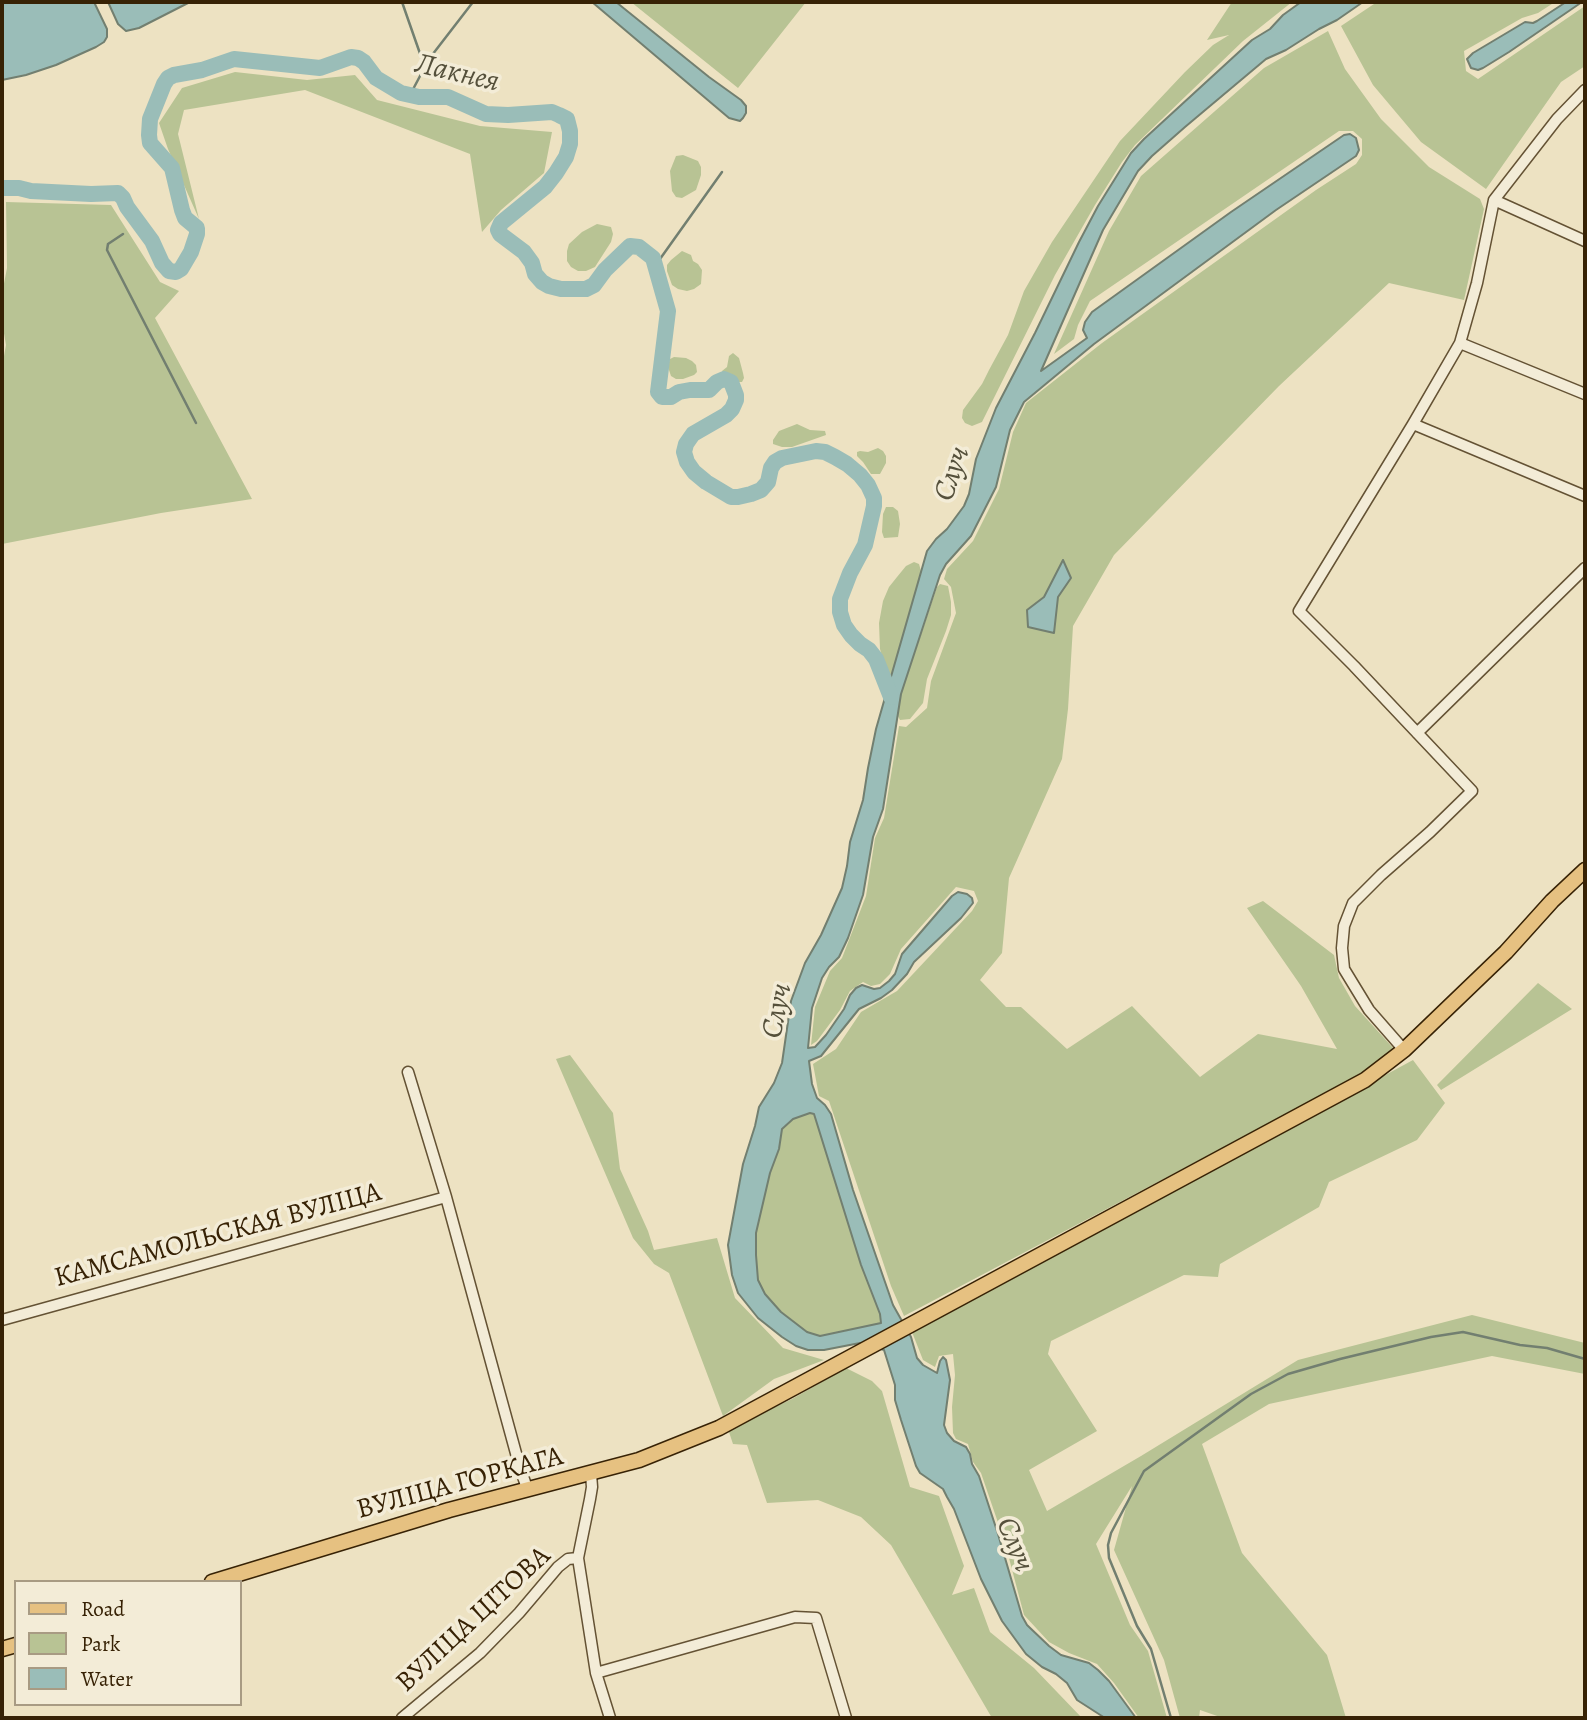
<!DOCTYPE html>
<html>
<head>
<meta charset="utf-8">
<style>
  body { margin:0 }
  #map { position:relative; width:1587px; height:1720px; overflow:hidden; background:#ede2c2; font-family:Alegreya,serif }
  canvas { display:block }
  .frame { position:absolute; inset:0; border:4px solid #372205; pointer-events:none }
  .legend { position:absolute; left:14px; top:1580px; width:228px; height:126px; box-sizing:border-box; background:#f3ecd7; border:2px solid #a89b83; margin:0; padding:9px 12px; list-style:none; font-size:21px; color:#372205 }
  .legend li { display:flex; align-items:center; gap:14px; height:35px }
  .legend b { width:35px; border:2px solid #a89b83 }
</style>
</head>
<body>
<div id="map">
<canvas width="1587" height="1720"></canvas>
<div class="frame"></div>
<ul class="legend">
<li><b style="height:9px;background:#e6c181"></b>Road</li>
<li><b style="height:19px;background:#b8c394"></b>Park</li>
<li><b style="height:19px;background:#9abdb8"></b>Water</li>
</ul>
</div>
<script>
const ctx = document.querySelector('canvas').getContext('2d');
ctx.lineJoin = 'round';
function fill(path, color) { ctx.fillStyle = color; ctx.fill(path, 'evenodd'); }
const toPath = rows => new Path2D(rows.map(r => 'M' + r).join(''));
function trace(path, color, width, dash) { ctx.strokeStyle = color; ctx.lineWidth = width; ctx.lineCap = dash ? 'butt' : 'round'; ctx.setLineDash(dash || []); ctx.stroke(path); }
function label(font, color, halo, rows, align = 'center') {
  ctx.font = font + ' Alegreya,serif'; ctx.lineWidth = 7; ctx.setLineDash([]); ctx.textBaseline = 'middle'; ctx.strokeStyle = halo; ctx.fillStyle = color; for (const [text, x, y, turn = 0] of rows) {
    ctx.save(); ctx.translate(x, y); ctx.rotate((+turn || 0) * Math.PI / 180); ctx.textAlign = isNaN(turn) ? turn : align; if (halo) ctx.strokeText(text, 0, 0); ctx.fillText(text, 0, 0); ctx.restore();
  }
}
const green = toPath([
  [631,2,806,2,738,88],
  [1232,2,1292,2,1243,41,1135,145,1122,162,1095,205,1055,275,982,422,972,426,965,423,962,418,963,410,982,384,989,370,1008,335,1024,291,1052,242,1120,141,1185,72,1213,45,1229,35,1207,40],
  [1377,2,1555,2,1538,13,1522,18,1464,51,1466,71,1478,79,1585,6,1585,66,1561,82,1486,189,1421,142,1373,85,1341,26],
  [1328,31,1345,69,1381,119,1429,167,1480,199,1484,209,1464,300,1389,283,1279,386,1114,555,1073,626,1068,709,1062,759,1009,878,1002,953,980,980,1006,1007,1021,1007,1067,1049,1132,1006,1200,1077,1258,1034,1337,1049,1301,986,1247,908,1263,901,1334,955,1339,978,1355,1006,1394,1049,1364,1073,904,1316,891,1286,829,1101,819,1096,813,1064,836,1049,861,1012,897,991,972,911,978,901,974,891,956,887,901,949,890,974,880,984,871,986,863,982,850,991,840,1010,817,1041,811,1045,815,1007,830,971,842,958,866,896,875,838,884,818,899,726,906,727,927,708,931,681,956,613,951,587,944,579,947,569,973,541,999,489,1013,432,1026,403,1102,343,1316,190,1356,164,1362,155,1362,139,1353,131,1339,131,1090,301,1078,325,1074,339,1054,354,1109,231,1141,176,1264,68],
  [235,72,307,80,355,75,377,100,480,126,552,132,544,173,501,210,482,232,470,154,305,90,184,110,178,134,199,219,168,149,159,123,182,88],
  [683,155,698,161,701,167,701,175,696,190,682,198,676,197,672,191,670,171,676,156],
  [6,202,111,205,160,282,179,291,155,318,252,499,161,513,2,544,2,367,6,345,2,322,2,294,7,268],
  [597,224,611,227,613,234,611,242,595,267,586,271,578,271,571,267,567,261,567,251,569,244,582,232],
  [682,251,691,255,693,261,698,264,702,270,701,284,694,289,687,291,678,289,672,285,667,271,667,265,671,260],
  [733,353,739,358,743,373,744,378,742,382,736,382,723,374,722,371,727,367,729,356],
  [674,357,686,358,692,361,696,365,697,372,694,375,683,379,676,379,671,376,669,370,668,365,670,359],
  [797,424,810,430,825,431,826,435,792,447,782,447,773,444,773,440,779,431],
  [878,448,883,451,886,456,886,463,880,474,871,474,863,462,857,456,857,452,860,451,868,452],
  [886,507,893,507,898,511,900,524,898,537,884,538,882,532,883,514],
  [914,562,919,564,921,571,891,676,886,670,880,649,879,623,883,601,889,587,897,577,906,566],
  [940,584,948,586,951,602,951,615,946,631,927,679,923,703,910,719,900,720,898,716,901,694,937,587],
  [1538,983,1572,1009,1441,1090,1437,1085],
  [570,1055,613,1113,620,1169,648,1231,654,1250,717,1238,735,1298,783,1348,824,1360,774,1379,723,1416,669,1273,654,1264,633,1238,556,1059],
  [1413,1060,1445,1103,1417,1140,1329,1182,1319,1207,1220,1264,1218,1277,1184,1275,1051,1341,1048,1354,1097,1431,1029,1470,1047,1511,1141,1456,1298,1360,1472,1315,1585,1343,1585,1374,1492,1356,1269,1404,1202,1444,1242,1553,1327,1655,1346,1718,1223,1718,1200,1710,1199,1718,1180,1718,1164,1660,1114,1550,1132,1486,1096,1544,1130,1625,1148,1651,1167,1718,1139,1718,1114,1683,1097,1664,1069,1653,1049,1642,1024,1615,1005,1543,981,1473,973,1462,968,1444,956,1439,953,1433,952,1407,955,1375,953,1354,939,1356,935,1367,923,1360,912,1332],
  [810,1113,814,1114,861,1265,880,1314,881,1324,820,1336,807,1332,781,1312,765,1294,758,1280,756,1255,756,1233,770,1173,779,1149,782,1128,793,1119],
  [846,1368,872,1381,882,1391,910,1487,939,1496,964,1566,952,1595,974,1588,990,1632,1034,1668,1082,1718,992,1718,891,1545,861,1517,818,1500,767,1503,747,1445,733,1444,728,1429,792,1399]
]);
const water = toPath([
  [2,2,94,2,107,29,107,37,104,42,96,47,56,65,26,75,2,80,2,2],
  [108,2,190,2,139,28,126,31,118,24,108,2],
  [592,2,616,2,709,77,741,100,746,106,746,113,743,118,740,121,729,118,592,2],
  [1301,2,1363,2,1337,20,1319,29,1286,50,1266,59,1185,127,1152,156,1138,171,1103,230,1041,371,1087,338,1083,330,1085,322,1092,312,1231,212,1344,135,1350,134,1356,138,1359,150,1356,156,1276,210,1094,344,1024,402,1010,430,996,487,971,536,946,564,940,575,901,694,883,809,873,837,863,895,848,938,839,957,829,967,822,978,812,1008,808,1048,815,1047,826,1035,844,1009,850,995,856,988,862,985,874,989,880,988,889,981,895,974,902,954,952,896,958,892,967,894,972,898,973,903,961,918,914,962,907,974,892,990,881,998,859,1009,821,1056,809,1061,812,1084,817,1098,825,1105,831,1114,853,1190,893,1305,911,1337,917,1358,923,1365,937,1373,940,1361,943,1357,946,1360,950,1380,944,1425,947,1433,954,1441,966,1447,970,1454,972,1464,979,1476,998,1534,1022,1616,1027,1625,1049,1646,1061,1655,1089,1663,1098,1670,1109,1681,1136,1718,1105,1718,1077,1700,1067,1683,1056,1674,1042,1667,1026,1654,1002,1621,981,1579,954,1509,947,1497,943,1489,920,1473,916,1466,901,1420,895,1400,895,1385,884,1350,860,1343,824,1350,808,1350,796,1346,782,1337,758,1318,738,1293,732,1275,728,1245,743,1164,755,1126,759,1107,774,1083,782,1063,791,1001,805,963,821,935,842,888,847,866,850,842,863,800,868,768,876,729,927,551,936,539,947,529,964,506,969,494,976,459,996,408,1035,333,1079,242,1098,206,1131,153,1144,139,1252,40,1270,29,1283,15,1301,2],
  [810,1113,814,1114,861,1265,880,1314,881,1323,820,1336,807,1332,781,1312,765,1294,758,1280,756,1255,756,1233,770,1173,779,1149,782,1129,793,1119,810,1113],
  [1566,2,1582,2,1509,52,1483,68,1478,70,1471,68,1467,59,1473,53,1525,22,1533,23,1537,21,1566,2],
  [1063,560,1071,578,1058,597,1054,633,1028,627,1027,610,1044,597,1063,560]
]);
const stream = toPath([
  [402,2,424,65],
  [410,95,429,59,473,2],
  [123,234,108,244,107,250,196,423],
  [655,266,722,172],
  [1171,1718,1151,1649,1137,1626,1109,1558,1108,1545,1111,1533,1144,1471,1251,1394,1288,1374,1340,1359,1431,1337,1463,1332,1520,1345,1547,1348,1585,1359]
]);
const river = toPath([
  [2,188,19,188,31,191,91,194,118,193,123,198,127,207,152,241,162,263,169,271,176,272,181,269,191,252,197,234,197,228,185,218,182,210,172,168,150,143,149,135,150,119,164,84,168,78,174,75,202,70,234,59,320,68,351,57,358,58,364,62,376,78,401,93,419,97,448,97,486,114,508,115,552,112,559,115,567,119,570,131,570,144,566,157,556,173,545,187,501,223,498,230,500,234,524,252,532,263,535,274,542,282,549,286,561,289,586,289,594,285,605,270,630,246,639,247,653,258,668,311,658,392,662,397,671,397,679,392,690,390,709,390,717,382,724,379,731,382,736,395,736,400,732,409,726,415,693,434,686,444,684,452,687,462,694,472,706,482,731,497,738,497,751,494,761,490,768,482,771,468,775,462,782,458,816,451,825,452,835,457,847,464,860,475,868,485,874,498,874,506,865,545,850,573,840,599,840,612,844,625,851,635,860,644,869,650,876,659,891,697]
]);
const minor = toPath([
  [1494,200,1585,241],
  [1460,343,1585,394],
  [1413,424,1585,496],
  [1417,733,1585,568],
  [1404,1050,1369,1010,1344,969,1342,948,1344,926,1353,903,1381,875,1430,832,1472,791,1354,666,1299,611,1413,424,1460,343,1477,283,1494,200,1557,119,1585,90],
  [408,1072,446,1197,520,1468,527,1488],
  [2,1320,446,1197],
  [591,1474,592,1487,590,1499,578,1558,596,1673,610,1718],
  [596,1673,795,1617,816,1618,846,1718],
  [402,1718,480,1653,519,1613,558,1567,568,1559,578,1558]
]);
const major = toPath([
  [212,1582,449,1510,639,1460,719,1428,1365,1080,1404,1050,1506,952,1552,901,1585,870],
  [2,1649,16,1645]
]);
const streetNames = [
  ["КАМСАМОЛЬСКАЯ ВУЛІЦА",218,1236,-15],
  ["ВУЛІЦА ГОРКАГА",460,1484,-15],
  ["ВУЛІЦА ЦІТОВА",474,1620,-43]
];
const waterNames = [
  ["Лакнея",457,74,13],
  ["Случ",953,474,-71],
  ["Случ",778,1011,-79],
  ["Случ",1014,1545,68]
];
fill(green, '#b8c394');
fill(water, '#9abdb8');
trace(water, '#727f70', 2);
trace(stream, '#727f70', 2.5);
trace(river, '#9abdb8', 16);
trace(minor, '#645234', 13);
trace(major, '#372205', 17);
trace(minor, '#f3ecd7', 10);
trace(major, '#e6c181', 14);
label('28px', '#372205', '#f3ecd7', streetNames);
label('italic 30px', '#55503b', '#f3ecd7', waterNames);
</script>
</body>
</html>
